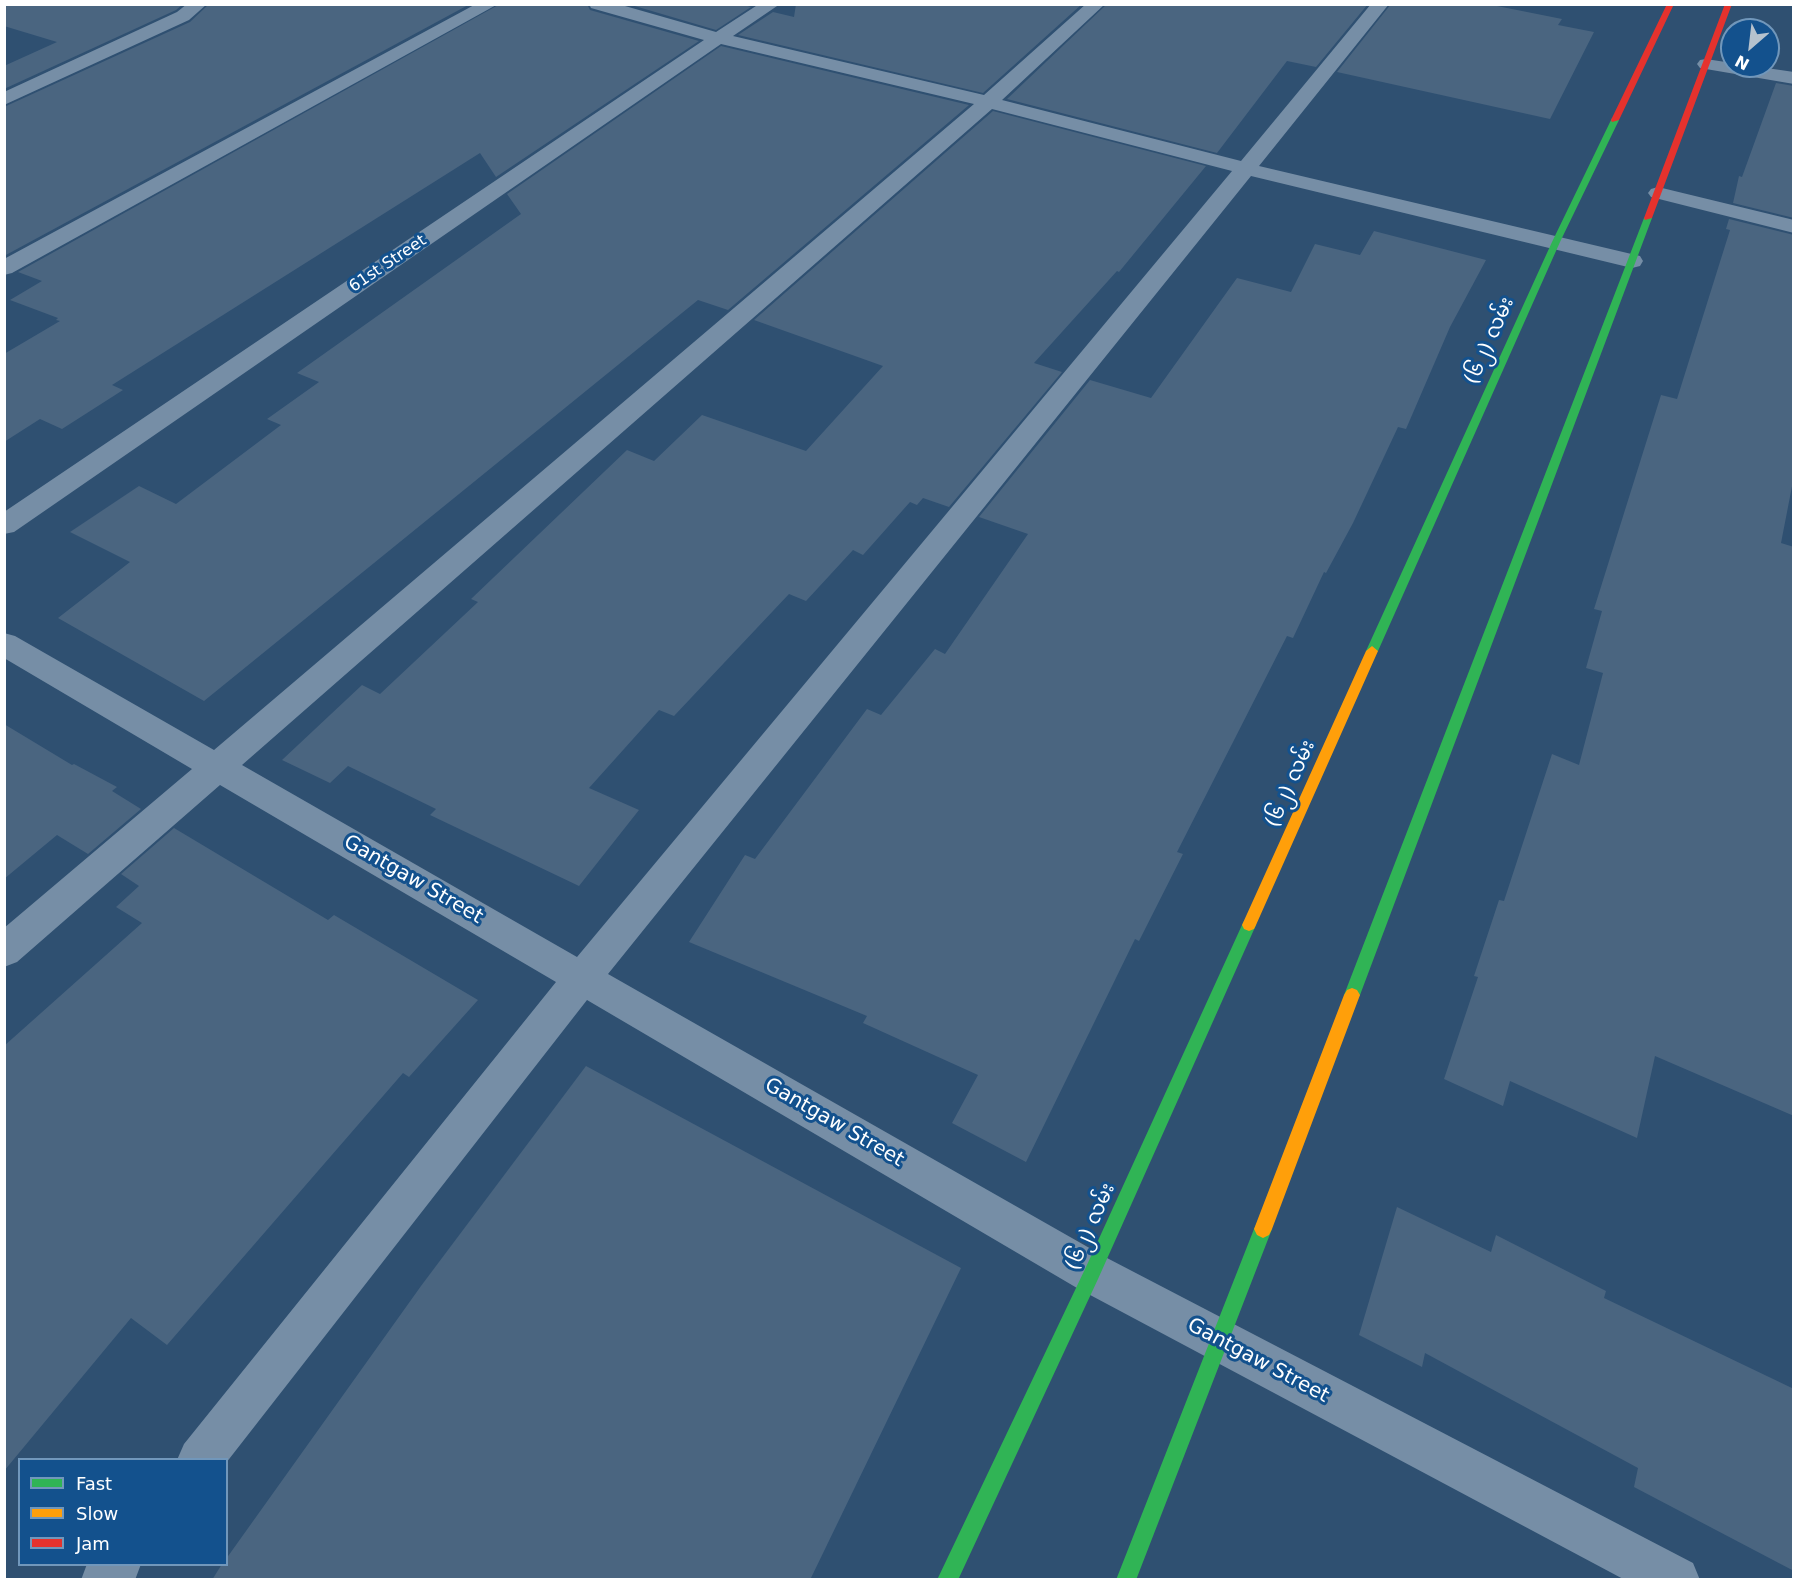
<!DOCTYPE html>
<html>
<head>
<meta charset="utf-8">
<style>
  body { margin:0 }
  #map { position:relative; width:1798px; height:1584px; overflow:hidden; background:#2f5071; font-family:"DejaVu Sans",sans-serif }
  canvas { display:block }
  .frame { position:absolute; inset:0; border:6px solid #fff; pointer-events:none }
  .legend { position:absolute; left:18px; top:1458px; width:210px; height:108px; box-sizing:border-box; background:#13518d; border:2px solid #7197bb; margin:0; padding:8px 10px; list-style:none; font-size:18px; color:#fff }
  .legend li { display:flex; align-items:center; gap:12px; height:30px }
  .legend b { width:30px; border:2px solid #7197bb }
  .north { position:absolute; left:1720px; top:18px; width:60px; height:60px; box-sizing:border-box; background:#13518d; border:2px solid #7197bb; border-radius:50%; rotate:208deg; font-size:16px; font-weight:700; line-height:24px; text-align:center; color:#fff }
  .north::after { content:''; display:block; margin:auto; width:21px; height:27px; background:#b6c2cd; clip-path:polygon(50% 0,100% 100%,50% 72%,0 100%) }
</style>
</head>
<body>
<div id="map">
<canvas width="1798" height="1584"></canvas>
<div class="frame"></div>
<ul class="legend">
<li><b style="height:8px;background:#30b455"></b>Fast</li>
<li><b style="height:8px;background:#ff9f0a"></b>Slow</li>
<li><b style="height:8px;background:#e5322d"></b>Jam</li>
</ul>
<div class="north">N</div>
</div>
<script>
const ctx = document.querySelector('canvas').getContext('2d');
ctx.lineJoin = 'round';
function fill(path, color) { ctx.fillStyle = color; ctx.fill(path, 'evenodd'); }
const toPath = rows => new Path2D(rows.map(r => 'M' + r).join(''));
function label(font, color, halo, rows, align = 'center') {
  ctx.font = font + ' "DejaVu Sans","Noto Sans Myanmar",sans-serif'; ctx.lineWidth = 6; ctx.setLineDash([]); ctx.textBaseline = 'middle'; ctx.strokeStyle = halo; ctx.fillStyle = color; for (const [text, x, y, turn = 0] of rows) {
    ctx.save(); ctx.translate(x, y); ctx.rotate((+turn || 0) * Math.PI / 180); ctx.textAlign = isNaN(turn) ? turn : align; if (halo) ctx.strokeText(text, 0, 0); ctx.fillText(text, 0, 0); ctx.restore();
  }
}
const building = toPath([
  [4,4,183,4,176,10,4,89,4,66,57,42,4,26],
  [209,4,470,4,4,256,4,107,190,22],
  [500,4,587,4,590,10,699,41,496,177,480,153,112,385,123,390,62,429,40,419,4,442,4,354,60,321,56,320,58,318,10,300,42,281,18,272],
  [628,4,741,4,751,7,716,30],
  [796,4,1082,4,983,93,738,35,773,12,794,17],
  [1107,4,1368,4,1316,67,1287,61,1217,153,1007,99],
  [1391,4,1487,4,1562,19,1558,25,1594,32,1550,119,1337,72],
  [721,46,969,105,728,310,698,300,204,701,58,618,130,562,70,532,139,486,176,504,281,425,267,419,319,382,297,373,521,214,507,194],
  [1776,83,1794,86,1794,218,1733,203,1739,176,1742,177],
  [993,111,1206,166,1119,272,1117,271,1034,363,1062,372,949,507,923,498,917,505,910,502,863,555,853,550,806,601,789,594,674,716,659,710,589,788,639,810,579,886,430,815,436,809,348,766,330,783,282,760,362,685,380,694,478,602,471,599,627,450,654,461,702,415,806,451,883,366,754,320],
  [1729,219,1794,235,1794,476,1781,543,1794,547,1794,1116,1655,1056,1637,1138,1510,1081,1503,1106,1444,1079,1478,977,1474,976,1499,900,1504,901,1552,754,1579,765,1603,673,1586,668,1602,611,1594,609,1661,395,1677,399,1730,230,1726,229],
  [1374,231,1486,260,1450,327,1406,429,1398,427,1353,523,1326,573,1324,572,1293,638,1287,636,1177,852,1183,854,1139,941,1135,939,1026,1162,952,1123,978,1075,863,1023,867,1016,689,942,745,855,755,859,867,709,881,715,935,649,945,654,1028,534,979,517,1090,380,1151,398,1237,278,1291,292,1315,244,1360,255],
  [4,724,72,765,74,764,117,787,112,791,141,809,88,854,57,835,4,879],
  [174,828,328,920,334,915,478,1000,409,1077,403,1073,167,1345,131,1318,4,1471,4,1046,142,923,116,907,139,886,121,874],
  [586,1066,961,1268,810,1580,212,1580,222,1564,226,1564,226,1559,421,1286],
  [1397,1207,1491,1252,1496,1235,1606,1291,1604,1298,1794,1389,1794,1571,1634,1487,1638,1468,1425,1353,1422,1367,1359,1335]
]);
const street = toPath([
  [187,4,207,4,189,20,4,105,4,92,177,12,187,4],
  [476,4,498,4,12,273,4,275,4,259,476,4],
  [589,4,618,4,716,32,759,4,780,4,733,36,984,95,1086,4,1105,4,1002,100,1241,161,1371,4,1389,4,1259,166,1640,256,1643,261,1640,266,1632,268,1251,176,608,974,1107,1258,1693,1563,1700,1580,1625,1580,1077,1288,587,1000,226,1463,226,1460,177,1460,184,1444,556,982,220,785,17,962,4,967,4,928,192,769,4,658,4,633,15,636,214,750,974,104,721,44,14,532,4,534,4,512,704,40,591,8,589,4],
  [992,109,1232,171,577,957,242,765,992,109],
  [1706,59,1732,63,1732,66,1753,66,1794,72,1794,84,1700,68,1697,64,1700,60,1706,59],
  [1658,187,1794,220,1794,233,1651,197,1648,193,1651,189,1658,187],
  [87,1564,141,1564,135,1580,81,1580,87,1564]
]);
const fast = toPath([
  [1612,118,1619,120,1560,242,1378,651,1372,656,1368,654,1366,651,1552,242,1612,118],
  [1648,215,1652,218,1360,995,1357,1000,1352,1002,1347,1000,1344,995,1644,218,1648,215],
  [1249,919,1254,921,1256,925,1098,1279,958,1580,937,1580,1086,1267,1242,925,1244,921,1249,919],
  [1263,1220,1269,1223,1272,1229,1136,1580,1116,1580,1254,1229,1257,1223,1263,1220]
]);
const slow = toPath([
  [1372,646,1378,651,1256,925,1254,929,1249,931,1244,929,1242,925,1366,651,1372,646],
  [1352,988,1357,990,1360,995,1272,1229,1269,1235,1263,1238,1257,1235,1254,1229,1344,995,1347,990,1352,988]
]);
const jam = toPath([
  [1667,4,1674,4,1619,120,1612,122,1611,120,1667,4],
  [1725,4,1732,4,1652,218,1645,220,1644,218,1725,4]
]);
const farStreetnames = [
  ["61st Street",388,264,-34]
];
const streetNames = [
  ["(၆၂) လမ်း",1490,341,-66],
  ["(၆၂) လမ်း",1291,784,-66],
  ["Gantgaw Street",413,880,30],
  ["Gantgaw Street",834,1123,30],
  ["(၆၂) လမ်း",1091,1227,-66],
  ["Gantgaw Street",1258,1361,28]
];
fill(building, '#4a6580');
fill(street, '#768ea6');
fill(fast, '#30b455');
fill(slow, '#ff9f0a');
fill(jam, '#e5322d');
label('16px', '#fff', '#13518d', farStreetnames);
label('20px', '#fff', '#13518d', streetNames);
</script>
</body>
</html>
